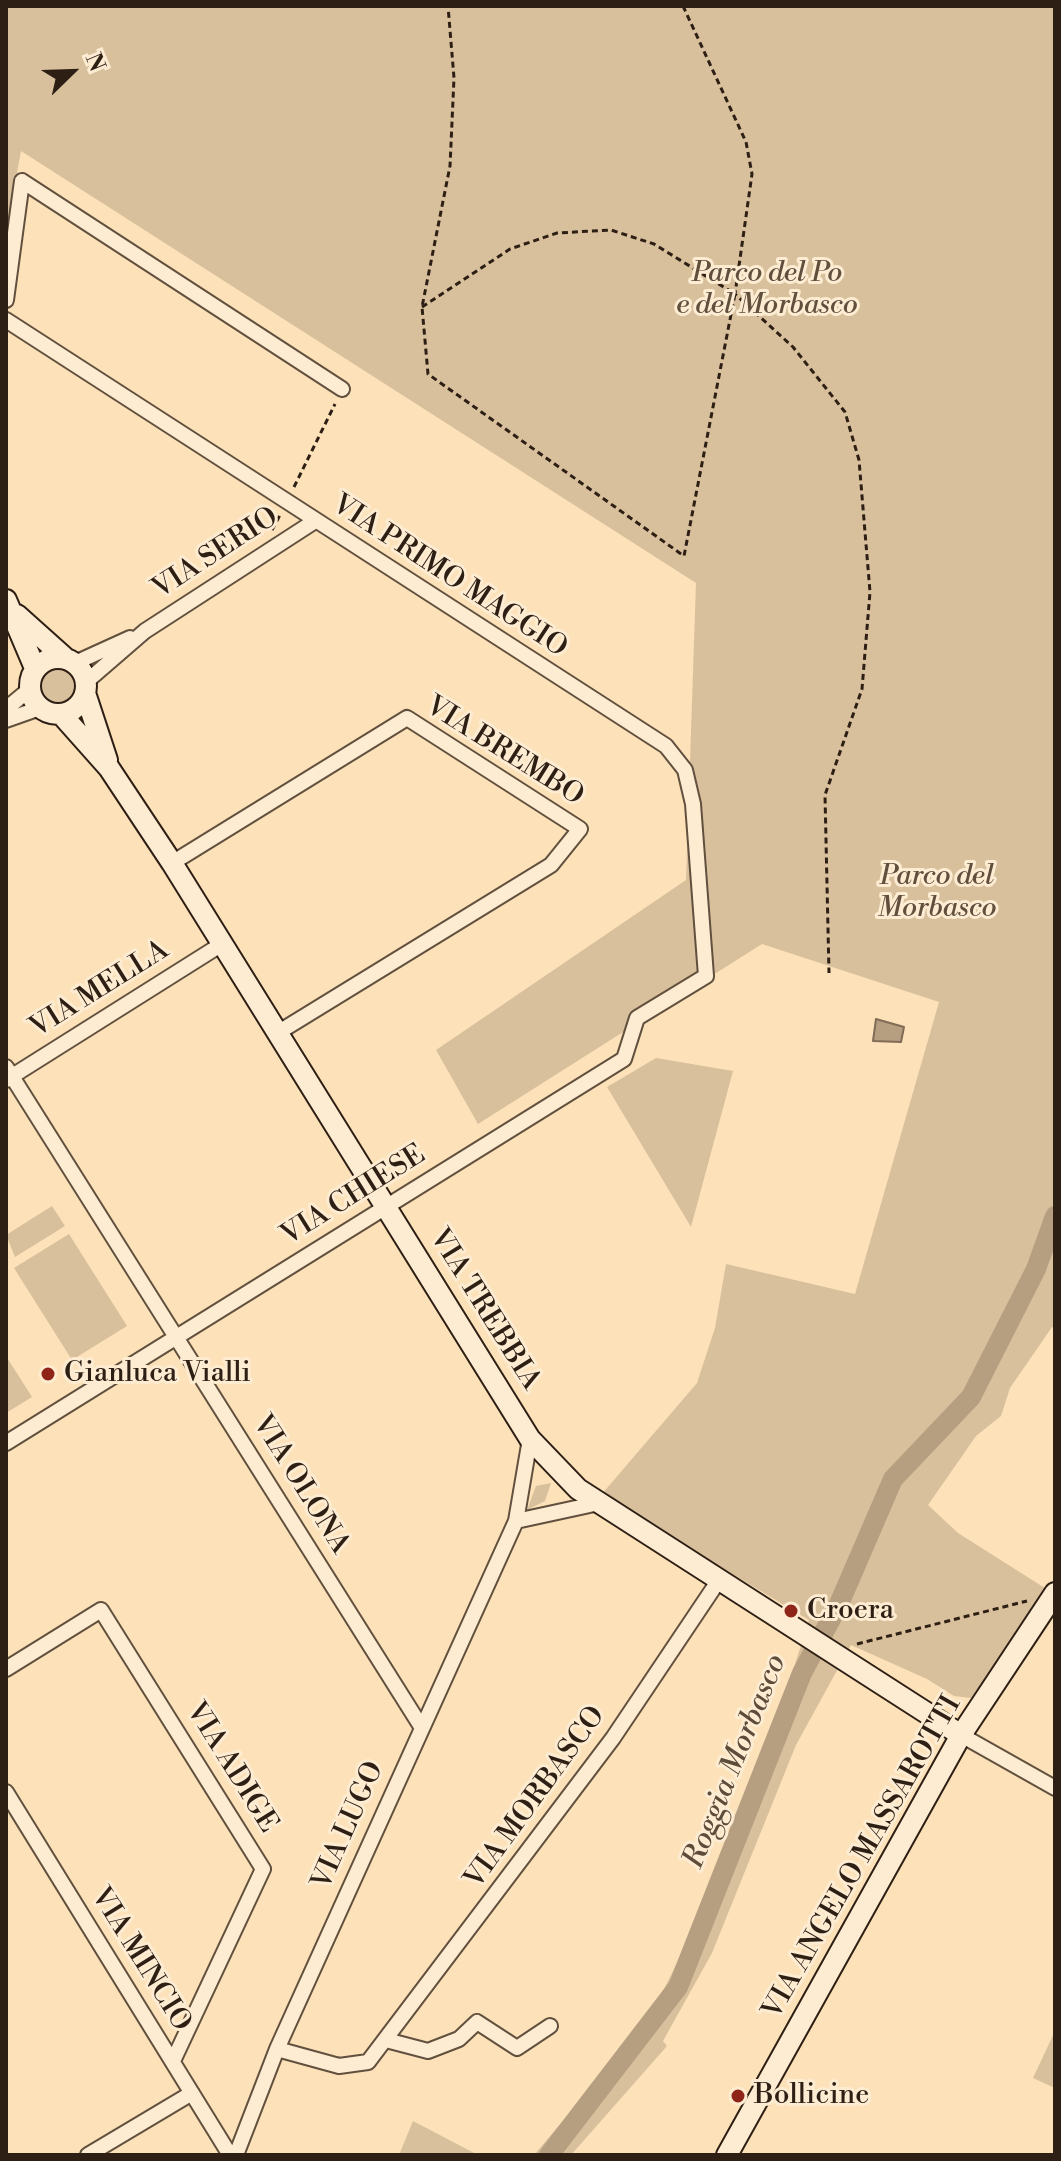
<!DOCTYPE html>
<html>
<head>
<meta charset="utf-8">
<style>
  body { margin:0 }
  #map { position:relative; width:1061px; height:2161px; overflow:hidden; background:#fce1b9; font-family:"Libre Bodoni",serif }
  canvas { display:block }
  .frame { position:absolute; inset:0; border:8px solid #2e1f15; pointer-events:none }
  .north { position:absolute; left:32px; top:32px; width:80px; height:80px; -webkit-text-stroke:6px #fdecd2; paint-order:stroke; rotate:67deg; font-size:22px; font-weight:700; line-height:32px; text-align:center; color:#2e1f15 }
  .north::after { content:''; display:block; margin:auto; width:28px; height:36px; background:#2e1f15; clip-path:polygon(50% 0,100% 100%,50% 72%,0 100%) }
</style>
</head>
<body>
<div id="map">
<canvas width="1061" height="2161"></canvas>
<div class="frame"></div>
<div class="north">N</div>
</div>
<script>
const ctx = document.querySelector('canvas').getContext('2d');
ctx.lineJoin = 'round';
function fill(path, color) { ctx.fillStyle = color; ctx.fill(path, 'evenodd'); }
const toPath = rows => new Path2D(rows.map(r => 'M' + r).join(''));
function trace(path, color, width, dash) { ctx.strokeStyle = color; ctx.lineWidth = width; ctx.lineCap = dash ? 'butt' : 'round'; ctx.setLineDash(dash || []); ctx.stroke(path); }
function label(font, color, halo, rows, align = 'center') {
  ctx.font = font + ' "Libre Bodoni",serif'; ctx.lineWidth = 6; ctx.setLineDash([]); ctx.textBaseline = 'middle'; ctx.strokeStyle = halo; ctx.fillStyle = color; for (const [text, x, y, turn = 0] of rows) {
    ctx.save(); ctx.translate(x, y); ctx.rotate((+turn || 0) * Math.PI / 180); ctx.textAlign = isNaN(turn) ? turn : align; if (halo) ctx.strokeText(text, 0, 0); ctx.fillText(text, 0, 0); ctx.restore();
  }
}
const green = toPath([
  [6,6,1055,6,1055,1328,1052,1327,1010,1388,1001,1416,976,1436,928,1505,958,1533,1048,1590,971,1698,954,1696,927,1679,851,1645,796,1745,712,1953,663,2041,667,2046,571,2155,534,2155,649,2019,682,1953,728,1841,781,1708,809,1620,601,1495,697,1383,715,1328,726,1264,855,1294,939,1002,762,944,478,1124,436,1050,686,880,696,583,21,151,6,232],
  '39 686a19 19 0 1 1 38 0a19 19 0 1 1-38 0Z',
  [656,1058,733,1071,691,1227,607,1087],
  [52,1206,65,1226,15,1257,6,1235],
  [69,1234,127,1326,72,1360,14,1268],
  [6,1356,32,1397,6,1413],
  [551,1483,545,1501,527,1510,536,1486],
  [1055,2031,1055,2088,1033,2078],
  [413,2121,478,2155,399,2155]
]);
const water = toPath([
  [876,1019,904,1027,901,1042,873,1041,876,1019]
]);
const canal = toPath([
  [549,2155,678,1987,802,1673,839,1604,893,1479,971,1397,1036,1269,1055,1216]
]);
const path = toPath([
  [683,6,746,142,752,174,735,294,793,347,845,412,859,460,870,592,862,689,825,795,829,973],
  [422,307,510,249,557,233,611,230,654,244,735,294,684,556,428,374,422,307,450,166,454,78,448,6],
  [294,487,335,404],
  [272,530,280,515],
  [857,1644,1027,1601]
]);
const street = toPath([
  [6,300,22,181,342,389],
  [6,320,666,746,685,770,693,804,706,976,637,1018,624,1059,6,1443],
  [75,663,130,638],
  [86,682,145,631,315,521],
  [6,709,30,689],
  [6,720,40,708],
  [172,863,407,718,580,829,551,865,279,1032],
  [6,1067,422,1728],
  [6,1080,222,944],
  [516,1521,530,1439],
  [6,1669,101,1610,263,1869,173,2061],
  [961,1735,1055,1788],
  [6,1792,230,2155],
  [386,2040,428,2051,459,2039,477,2022,517,2048,550,2026],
  [277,2049,339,2066,368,2062,613,1738,719,1580],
  [88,2155,192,2093],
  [236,2155,277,2049,516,1521,599,1503]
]);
const secondary = toPath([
  [6,600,35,668],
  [17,615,65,658],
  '30 686a28 28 0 1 1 56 0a28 28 0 1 1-56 0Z',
  [85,693,107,760],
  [61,714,109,768,172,863,530,1439,578,1489,961,1735],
  [727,2155,961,1735,1055,1593]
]);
const markers = [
  [48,1374,8,"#8f2418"],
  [791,1611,8,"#8f2418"],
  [738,2096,8,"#8f2418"]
];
const parkNames = [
  ["Parco del Po",767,274],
  ["e del Morbasco",767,306],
  ["Parco del",937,877],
  ["Morbasco",937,909]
];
const streetNames = [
  ["VIA SERIO",216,554,-33],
  ["VIA PRIMO MAGGIO",449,577,33],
  ["VIA BREMBO",504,752,32],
  ["VIA MELLA",100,990,-32],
  ["VIA CHIESE",354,1196,-32],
  ["VIA TREBBIA",484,1310,58],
  ["VIA OLONA",300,1485,58],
  ["VIA ADIGE",231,1768,58],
  ["VIA MORBASCO",536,1798,-54],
  ["VIA LUGO",349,1826,-66],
  ["VIA ANGELO MASSAROTTI",863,1858,-60],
  ["VIA MINCIO",140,1960,58]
];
const poiNames = [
  ["Gianluca Vialli",64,1374],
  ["Croera",807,1611],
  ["Bollicine",754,2096]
];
const waterNames = [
  ["Roggia Morbasco",736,1762,-68]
];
fill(green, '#d9c09d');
fill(water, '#b69f81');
trace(water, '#806c56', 2);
trace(canal, '#b69f81', 20);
trace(street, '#62503e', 18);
trace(secondary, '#2e1f15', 24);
trace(path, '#2e1f15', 3, [6, 4]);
trace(street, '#fdecd2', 14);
trace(secondary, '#fdecd2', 20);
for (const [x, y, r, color] of markers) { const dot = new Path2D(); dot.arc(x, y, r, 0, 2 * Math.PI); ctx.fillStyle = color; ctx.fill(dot); trace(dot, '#fdecd2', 3); }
label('italic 28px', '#614f3e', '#fdecd2', parkNames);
label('28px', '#2e1f15', '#fdecd2', streetNames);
label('28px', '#2e1f15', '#fdecd2', poiNames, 'left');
label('italic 30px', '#5e4c3b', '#fdecd2', waterNames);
</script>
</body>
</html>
